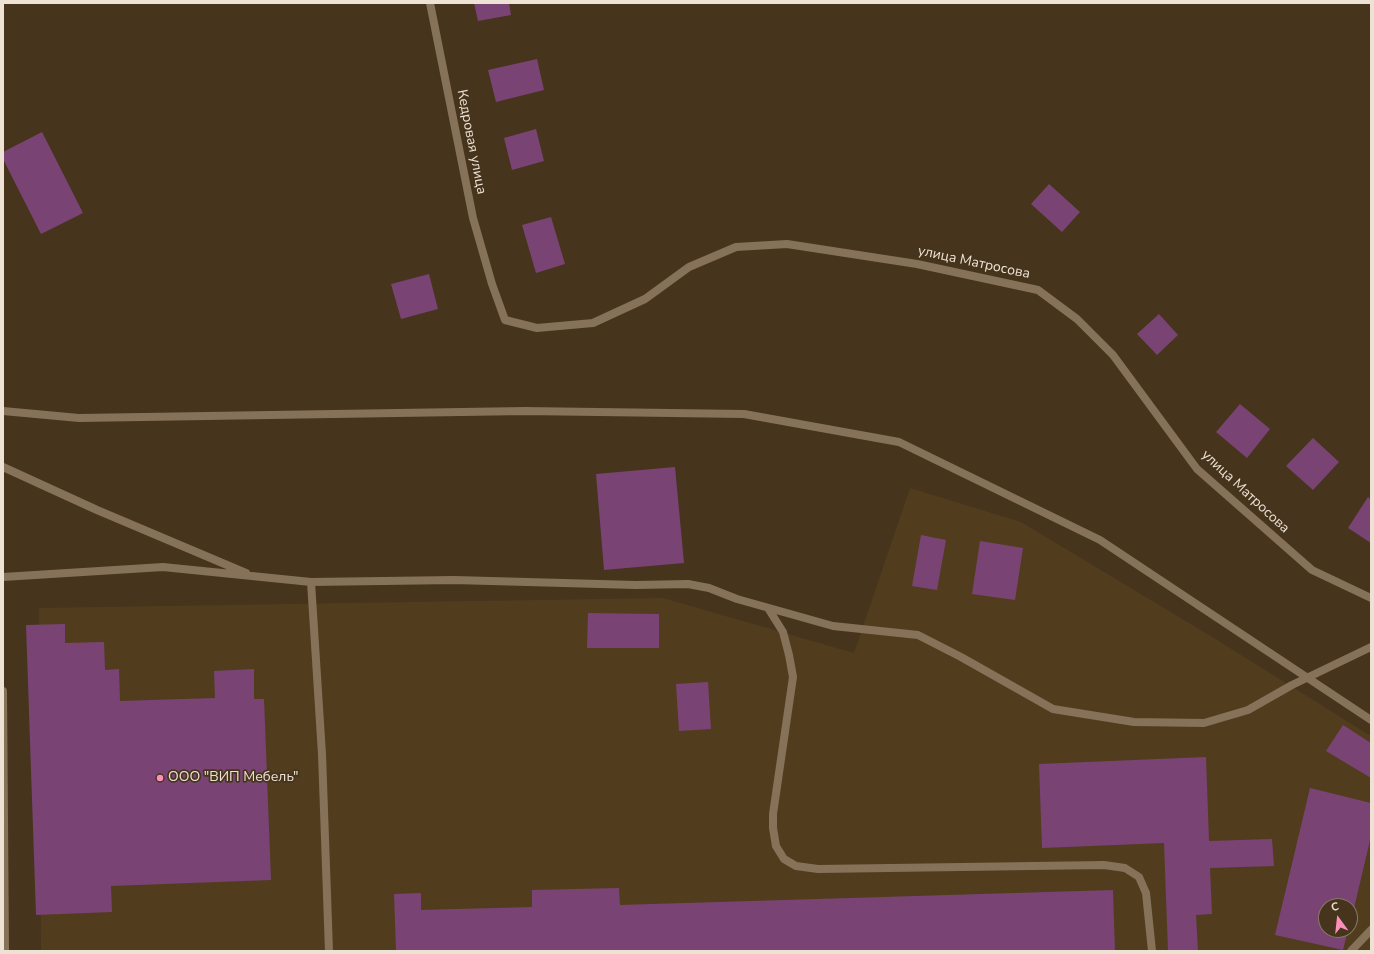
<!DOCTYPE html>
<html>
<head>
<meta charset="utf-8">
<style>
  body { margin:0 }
  #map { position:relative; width:1374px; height:954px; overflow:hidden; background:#46341d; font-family:"Nunito Sans",sans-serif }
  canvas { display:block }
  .frame { position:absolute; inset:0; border:4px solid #ede2d4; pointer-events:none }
  .north { position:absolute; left:1318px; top:898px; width:40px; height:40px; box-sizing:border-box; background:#46341d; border:1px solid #897a66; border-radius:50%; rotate:345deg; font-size:11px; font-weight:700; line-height:16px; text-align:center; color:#ede2d4 }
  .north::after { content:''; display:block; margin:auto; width:14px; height:18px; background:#fe8ebc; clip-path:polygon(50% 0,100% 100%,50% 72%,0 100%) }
</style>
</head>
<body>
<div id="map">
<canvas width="1374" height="954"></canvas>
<div class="frame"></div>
<div class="north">С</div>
</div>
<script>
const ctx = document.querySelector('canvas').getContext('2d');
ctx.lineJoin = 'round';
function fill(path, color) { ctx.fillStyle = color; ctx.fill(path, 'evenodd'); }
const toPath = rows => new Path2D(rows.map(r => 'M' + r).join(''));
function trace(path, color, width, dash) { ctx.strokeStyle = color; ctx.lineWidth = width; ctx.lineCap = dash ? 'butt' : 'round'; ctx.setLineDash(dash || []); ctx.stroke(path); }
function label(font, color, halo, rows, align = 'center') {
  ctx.font = font + ' "Nunito Sans",sans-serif'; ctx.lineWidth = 3.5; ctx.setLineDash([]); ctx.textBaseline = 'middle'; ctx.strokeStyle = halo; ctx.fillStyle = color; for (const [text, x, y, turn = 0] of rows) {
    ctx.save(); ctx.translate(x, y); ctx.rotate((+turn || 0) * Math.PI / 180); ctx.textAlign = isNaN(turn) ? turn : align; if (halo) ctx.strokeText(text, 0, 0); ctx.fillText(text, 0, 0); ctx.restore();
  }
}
const built = toPath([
  [910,488,1021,522,1209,635,1371,736,1371,951,41,951,39,608,663,598,854,653],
  [1326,906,1350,906,1350,930,1326,930]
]);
const building = toPath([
  [474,3,509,3,511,15,478,21],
  [537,59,544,90,496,102,488,70],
  [536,129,544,161,512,170,504,138],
  [42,132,83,213,41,234,3,159,3,152],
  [1049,184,1080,212,1062,232,1031,204],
  [551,217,565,264,536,273,522,225],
  [429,274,438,309,401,319,391,284],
  [1159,314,1178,335,1157,355,1137,334],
  [1240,404,1270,429,1247,458,1216,432],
  [1313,438,1339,462,1313,490,1286,466],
  [675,467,684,563,604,570,596,474],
  [1368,497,1371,500,1371,543,1348,528],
  [921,535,946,540,937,590,912,586],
  [980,541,1023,548,1015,600,972,594],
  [588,613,659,614,659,648,587,648],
  [65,624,65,643,104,642,105,670,119,669,120,701,215,698,214,671,254,669,254,699,264,699,271,880,111,886,112,912,36,915,26,625],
  [708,682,711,729,679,731,676,684],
  [1343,725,1371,743,1371,778,1326,751],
  [1206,757,1209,841,1272,839,1274,866,1210,868,1212,914,1196,915,1198,951,1168,951,1164,843,1042,848,1039,764],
  [1310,788,1371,803,1371,836,1351,921,1350,906,1326,906,1326,930,1348,930,1343,950,1275,935],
  [619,888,620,905,1113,890,1115,951,396,951,394,894,421,893,421,910,532,907,532,890]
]);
const lane = toPath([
  [430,3,473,218,492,284,505,320,537,328,593,323,645,299,689,267,736,247,787,244,917,264,1038,290,1077,319,1113,355,1197,469,1312,570,1371,598],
  [3,411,79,418,525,411,744,414,899,442,1100,540,1371,720],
  [3,467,97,510,246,573],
  [3,577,163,567,311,582,454,580,636,585,688,584,709,588,737,599,833,626,918,635,961,657,1053,709,1134,722,1204,723,1248,710,1292,685,1371,647],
  [311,582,322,754,329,951],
  [768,608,783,632,789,655,793,677,773,814,773,828,776,846,784,859,796,866,818,869,1104,865,1125,868,1139,877,1146,893,1152,951],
  [1351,951,1371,930]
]);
const street = toPath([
  [3,691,5,951]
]);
const markers = [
  [160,778,4,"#fe8ebc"]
];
const streetNames = [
  ["Кедровая улица",471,142,79],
  ["улица Матросова",974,263,12],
  ["улица Матросова",1245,492,43]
];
const poiNames = [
  ["ООО \"ВИП Мебель\"",168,778]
];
fill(built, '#523c1e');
fill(building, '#794473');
trace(lane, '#867259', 8);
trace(street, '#867259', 8);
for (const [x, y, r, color] of markers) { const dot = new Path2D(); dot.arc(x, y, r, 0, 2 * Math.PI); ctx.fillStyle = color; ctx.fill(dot); trace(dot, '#46341d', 1.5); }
label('14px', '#ede2d4', '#46341d', streetNames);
label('14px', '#ede2d4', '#46341d', poiNames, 'left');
</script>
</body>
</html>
